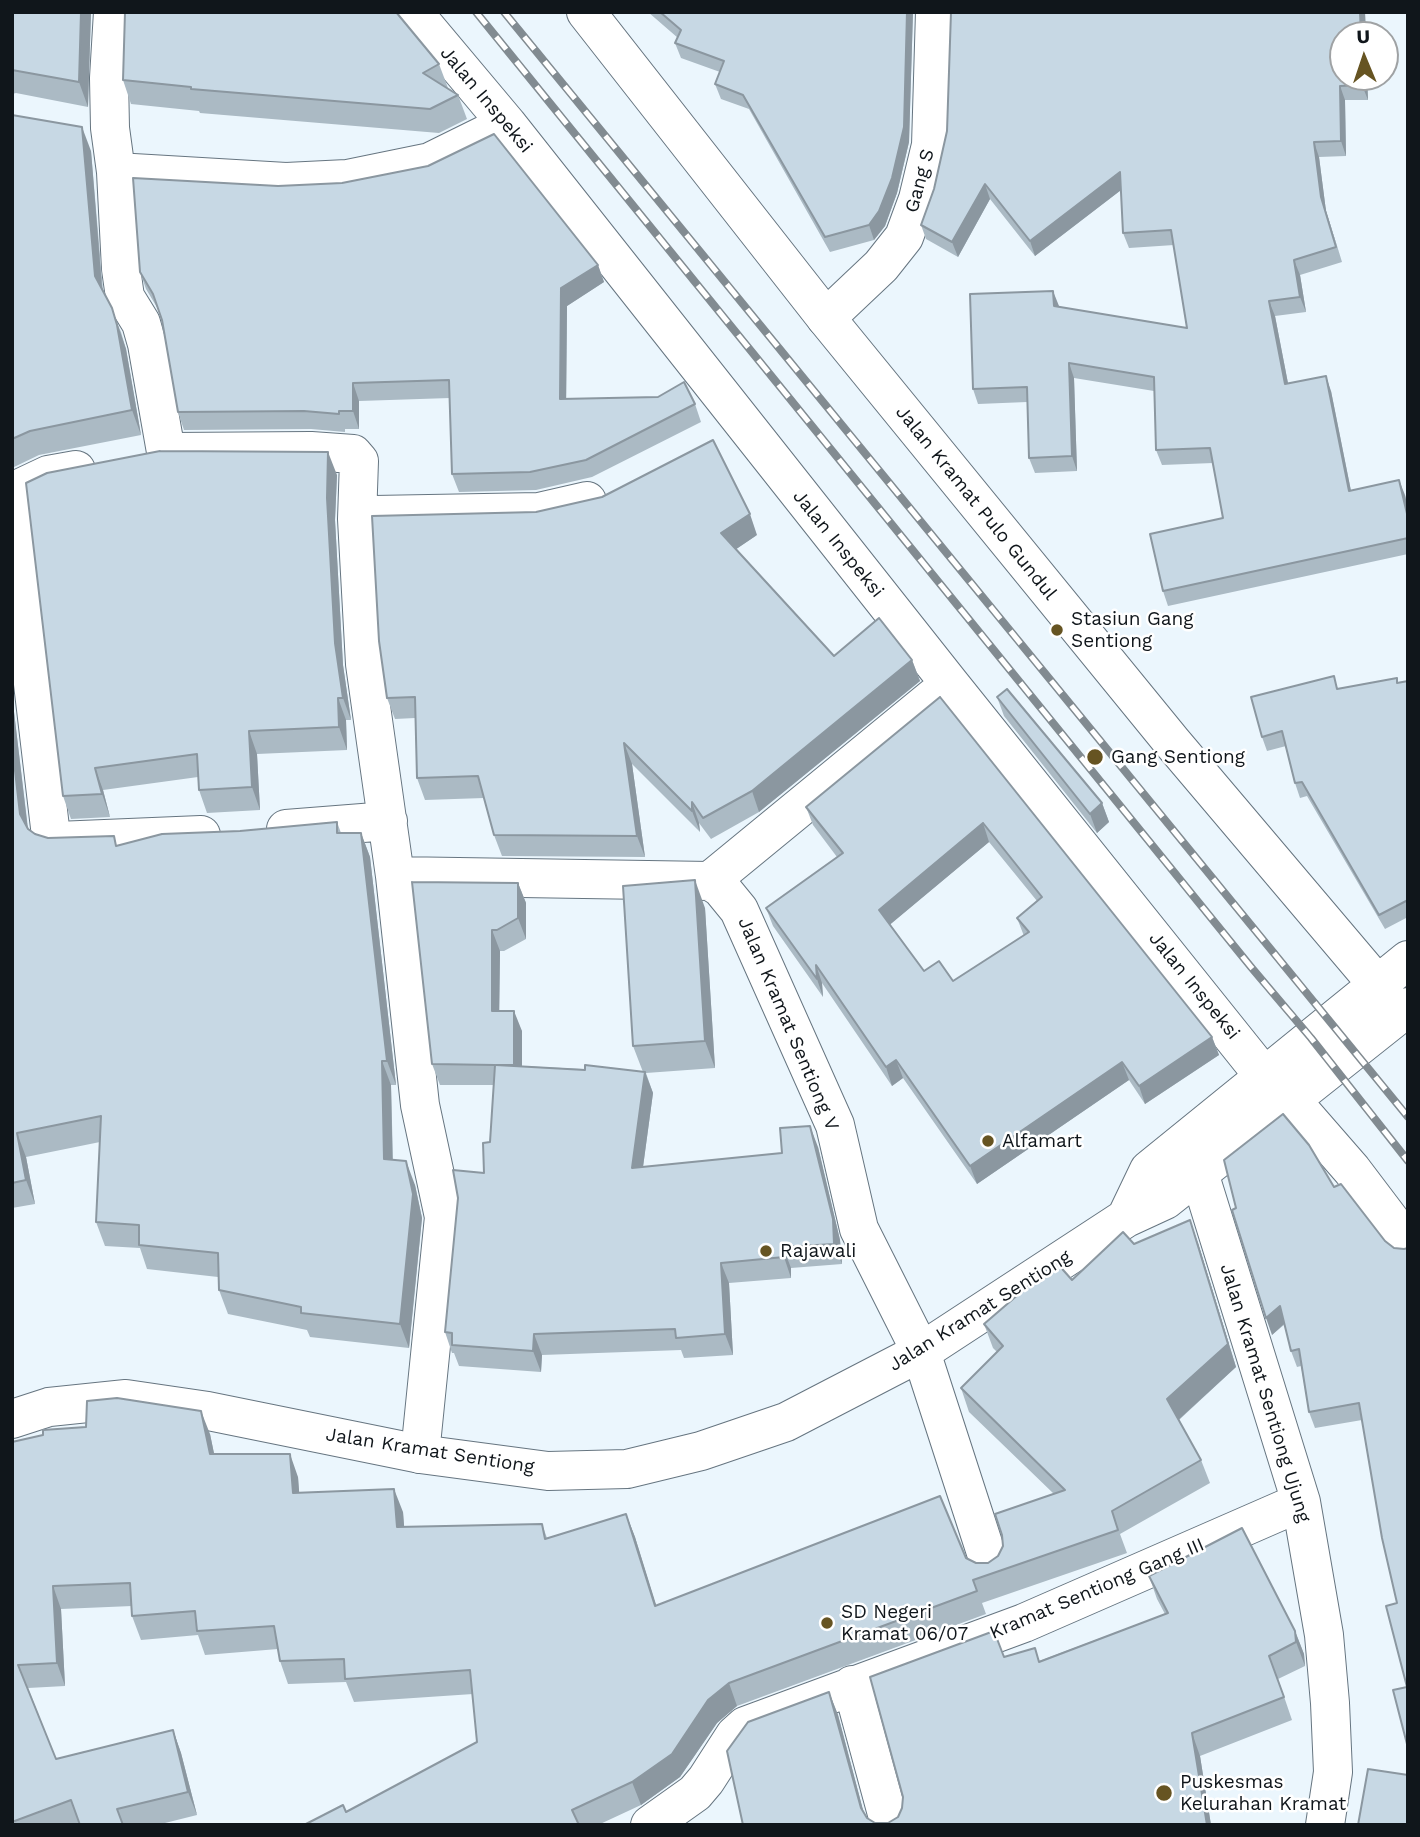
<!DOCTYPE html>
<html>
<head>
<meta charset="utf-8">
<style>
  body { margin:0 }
  #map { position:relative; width:1420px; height:1837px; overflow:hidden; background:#ebf6fd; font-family:"Work Sans",sans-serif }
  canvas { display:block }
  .frame { position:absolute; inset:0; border:14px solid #10161b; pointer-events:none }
  .north { position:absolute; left:1329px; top:21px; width:70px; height:70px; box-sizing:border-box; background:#fff; border:2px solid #9fa2a4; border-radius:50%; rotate:358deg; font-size:19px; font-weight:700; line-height:28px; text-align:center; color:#10161b }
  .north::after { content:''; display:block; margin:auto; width:24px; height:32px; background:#665422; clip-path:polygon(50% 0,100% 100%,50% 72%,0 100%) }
</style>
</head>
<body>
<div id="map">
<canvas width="1420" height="1837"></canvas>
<div class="frame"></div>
<div class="north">U</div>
</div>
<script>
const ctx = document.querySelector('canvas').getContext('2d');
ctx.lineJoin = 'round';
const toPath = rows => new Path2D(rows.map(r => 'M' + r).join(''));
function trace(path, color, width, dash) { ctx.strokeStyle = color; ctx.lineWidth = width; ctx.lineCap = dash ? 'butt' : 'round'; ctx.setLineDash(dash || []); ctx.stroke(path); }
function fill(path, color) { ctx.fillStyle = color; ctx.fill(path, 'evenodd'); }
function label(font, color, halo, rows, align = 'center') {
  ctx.font = font + ' "Work Sans",sans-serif'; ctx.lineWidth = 5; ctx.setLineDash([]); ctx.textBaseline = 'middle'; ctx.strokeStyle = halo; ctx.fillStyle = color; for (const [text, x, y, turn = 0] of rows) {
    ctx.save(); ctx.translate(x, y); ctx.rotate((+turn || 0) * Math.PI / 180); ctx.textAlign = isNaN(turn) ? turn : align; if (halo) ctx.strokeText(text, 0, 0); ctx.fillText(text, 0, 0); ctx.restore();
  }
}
const street = toPath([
  [113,12,109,78,110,128,116,172,121,269,125,297,141,323,147,344,166,452],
  [413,12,507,124,950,684,1264,1076],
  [116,172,286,182,347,179,430,162,507,124],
  [826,318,881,266,904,237,918,199,931,145,935,12],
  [173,452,311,451,353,454,359,461,357,519,365,664,395,876,420,1105,444,1217,420,1454],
  [12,492,48,475,76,470],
  [12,506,51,836,57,841,201,835],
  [357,519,374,515,539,512,587,501],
  [286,829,388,821],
  [395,876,710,881,721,888,739,910,835,1125,859,1229,921,1352,990,1565],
  [710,881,950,684],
  [1199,1173,1301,1502,1324,1635,1330,1703,1333,1772,1325,1825],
  [852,1685,890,1825],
  [650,1825,695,1793,706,1780,735,1735,745,1726,1024,1623,1301,1502]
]);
const secondary = toPath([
  [586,12,826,318,1172,742,1377,984],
  [1291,1100,1352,1170,1408,1244],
  [1126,1218,1149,1170,1408,960],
  [12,1419,49,1407,126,1399,208,1411,420,1454,548,1471,627,1469,701,1451,786,1422,921,1352,1126,1218,1165,1200,1408,1007]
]);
const rail = toPath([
  [476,12,1251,967,1311,1038,1408,1161],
  [504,12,1408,1117]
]);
const wall = toPath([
  [12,12,91,12,88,107,16,93,12,94],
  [648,12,913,12,909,142,897,193,885,226,874,240,830,252,749,109,721,99,715,84,720,72,681,58,675,43,678,38],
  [951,12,1365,12,1368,100,1345,100,1346,156,1319,157,1326,211,1342,262,1300,275,1306,312,1275,316,1288,383,1331,391,1351,491,1405,495,1408,509,1408,554,1168,606,1163,591,1223,518,1213,463,1162,465,1156,450,1154,391,1074,378,1077,471,1035,473,1029,458,1027,402,978,404,973,389,1059,307,1187,328,1174,245,1129,248,1123,233,1121,190,1035,256,990,199,958,257,926,239,921,225,934,189,947,131],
  [439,64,448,88,447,89,458,95,467,119,439,133,200,113,199,111,131,104,123,80],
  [12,115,91,151,103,290,121,332,126,349,141,435,39,455,12,468],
  [598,265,604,282,567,306,566,399,695,404,701,422,592,477,536,490,459,492,452,474,450,398,359,401,359,429,345,429,345,432,311,429,184,430,178,412,162,320,158,309,146,289,140,272],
  [337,475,335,520,343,665,351,720,346,720,347,750,257,754,260,810,207,813,199,790,198,777,103,790,110,817,71,819,63,796],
  [757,535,736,549,834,656,912,660,920,681,759,812,711,839,699,823,700,832,632,764,645,857,502,856,494,835,484,798,425,800,417,778,415,718,395,719,387,698],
  [1408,681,1408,917,1385,929,1307,796,1300,798,1295,783,1286,746,1267,751,1262,737,1339,689],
  [12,695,28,828,35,834,48,838,117,846,240,831,337,822,341,833,361,833,370,857,396,1085,391,1085,393,1160,415,1185,422,1218,409,1348,310,1337,307,1330,228,1314,219,1290,218,1277,147,1269,140,1248,105,1246,96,1222,100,1142,26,1157,35,1204,12,1208],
  [940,697,1212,1037,1219,1055,1145,1104,1129,1080,977,1184,903,1078,892,1086,822,983,823,997,773,926,766,908,837,857,813,825,806,807],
  [989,842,1037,901,1017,918,1024,936,953,981,924,971,890,924],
  [997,697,1102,803,1109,822,1097,833,1004,716],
  [412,882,518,883,526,903,526,939,504,951,500,951,499,1011,522,1031,522,1066,643,1072,633,1046,705,908,715,1068,646,1073,653,1093,643,1167,782,1153,818,1147,840,1240,842,1264,791,1268,791,1278,729,1283,733,1355,684,1358,681,1350,542,1355,541,1372,459,1366,454,1353,452,1353,445,1332,484,1173,490,1142,494,1085,440,1085,432,1064],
  [1334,1187,1385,1241,1407,1687,1397,1603,1362,1420,1315,1428,1309,1412,1301,1366,1297,1367,1291,1351,1285,1324,1272,1335],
  [1198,1243,1236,1367,1179,1420,1201,1460,1210,1483,1120,1534,1127,1553,982,1603,986,1614,737,1706,717,1723,680,1777,641,1805,598,1825,304,1825,346,1812,477,1742,473,1694,354,1702,346,1682,288,1684,280,1661,278,1649,205,1655,198,1635,141,1640,132,1616,132,1606,61,1609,65,1686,28,1688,56,1759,173,1730,181,1753,197,1815,157,1825,80,1825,79,1823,75,1825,12,1825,12,1442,210,1434,214,1454,298,1477,299,1493,403,1512,404,1527,542,1524,547,1538,626,1514,635,1537,656,1606,966,1558,976,1563,988,1563,998,1556,1054,1494,969,1412,961,1388,997,1352,993,1348,984,1324,1072,1280,1134,1244],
  [1149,1576,1295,1631,1304,1654,1305,1666,1278,1679,1292,1720,1200,1756,1211,1825,743,1825,829,1692,838,1715,864,1814,867,1818,875,1823,888,1823,898,1817,1004,1657,1035,1648,1039,1661,1165,1614,1157,1599]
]);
const shadedWall = toPath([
  [81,12,91,12,88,107,79,82],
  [907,12,913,12,909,142,897,193,885,226,874,240,869,225],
  [1360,12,1365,12,1366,35,1361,35],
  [1362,77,1367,77,1368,100,1362,85],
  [1340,86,1345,100,1346,156,1341,141],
  [82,127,91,151,103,300,95,276],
  [1314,142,1319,157,1326,211,1342,262,1321,197],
  [1120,172,1125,187,1035,256,1030,241],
  [985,184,990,199,958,257,952,242],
  [1294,260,1300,275,1306,312,1300,297],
  [598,265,604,282,567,306,566,417,560,399,561,288],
  [1053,291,1059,306,1059,321,1054,306],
  [1269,301,1275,316,1291,399,1285,384],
  [112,308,126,349,141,435,132,410],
  [1069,363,1074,378,1077,471,1072,456],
  [1326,376,1331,391,1354,506,1349,491],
  [353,383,359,401,359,429,353,411],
  [328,452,337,475,335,520,343,665,351,720,343,698,335,643,327,498],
  [1399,480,1405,495,1408,509,1408,518],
  [750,514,757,535,729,554,721,533],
  [912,660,920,681,759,812,752,791],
  [12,695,29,839,20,814,12,745],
  [338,698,346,720,347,750,339,727],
  [249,731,257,754,260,810,252,787],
  [624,743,632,764,645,857,637,836],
  [95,768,103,790,110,817,102,794],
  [692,802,699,823,700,832,692,811],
  [1102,803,1109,822,1097,833,1090,814],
  [983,823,989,842,886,928,879,910],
  [361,833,370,857,396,1085,387,1061],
  [695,880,705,908,715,1068,705,1041],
  [518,883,526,903,526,939,518,918],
  [492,930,500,951,499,1031,492,1011],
  [816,965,822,983,823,997,817,979],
  [514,1011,522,1031,522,1085,514,1065],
  [1212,1037,1219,1055,1145,1104,1139,1086],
  [896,1060,903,1078,892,1086,886,1067],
  [382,1061,391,1085,393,1183,384,1159],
  [1122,1062,1129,1080,977,1184,970,1166],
  [645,1072,653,1093,640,1189,632,1168],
  [810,1126,818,1147,840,1240,842,1264,834,1244],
  [17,1133,26,1157,35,1204,26,1180],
  [406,1161,415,1185,422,1218,409,1348,400,1324],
  [1190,1220,1198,1243,1236,1367,1176,1422,1167,1399],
  [783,1247,791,1268,791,1278,784,1257],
  [721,1263,729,1283,733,1355,725,1334],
  [1280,1306,1286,1322,1272,1335,1266,1318],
  [534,1334,542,1355,541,1372,533,1351],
  [201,1411,210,1434,219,1477,210,1454],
  [290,1454,298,1477,301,1516,293,1493],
  [394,1489,403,1512,406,1550,397,1527],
  [626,1514,635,1537,664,1630,655,1606],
  [53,1586,61,1609,65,1686,57,1663],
  [1295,1631,1304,1654,1305,1666,1296,1642],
  [729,1683,737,1706,717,1723,680,1777,641,1805,632,1782,708,1700],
  [829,1692,838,1715,867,1825,861,1808],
  [173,1730,181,1753,197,1815,188,1792],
  [1192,1733,1200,1756,1211,1825,1207,1825]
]);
const building = toPath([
  [12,12,81,12,79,82,12,70,12,12],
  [125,12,396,12,439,64,423,73,458,95,430,109,191,89,191,87,123,80,125,12],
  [660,12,907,12,904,127,892,178,879,211,869,225,825,237,743,95,715,84,724,61,675,43,681,30,660,12],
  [951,12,1360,12,1361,35,1343,35,1343,77,1362,77,1362,85,1340,86,1341,141,1314,142,1321,197,1336,247,1294,260,1300,297,1269,301,1285,384,1326,376,1349,491,1399,480,1408,518,1408,538,1163,591,1150,534,1223,518,1210,448,1156,450,1154,377,1069,363,1072,456,1029,458,1027,387,973,389,970,294,1053,291,1054,306,1187,328,1171,230,1123,233,1120,172,1030,241,985,184,952,242,921,225,934,189,947,131,951,12],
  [12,115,82,127,95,276,112,308,117,325,132,410,30,431,12,439,12,115],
  [494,134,598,265,561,288,560,399,658,397,684,382,695,404,586,460,530,472,452,474,449,380,353,383,353,411,339,411,339,414,304,411,178,412,162,320,153,294,140,272,133,178,278,186,342,183,428,166,494,134],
  [713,440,750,514,721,533,834,656,879,618,912,660,752,791,703,818,692,802,692,811,624,743,637,836,494,835,478,776,417,778,415,697,387,698,379,641,372,516,536,512,602,497,713,440],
  [160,451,328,452,327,498,335,643,343,698,338,698,339,727,249,731,252,787,199,790,197,754,95,768,102,794,63,796,26,483,47,473,160,451],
  [1334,676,1337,689,1397,678,1397,683,1408,681,1408,900,1379,915,1302,782,1295,783,1282,731,1262,737,1251,697,1334,676],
  [1007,689,1102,803,1090,814,997,697,1007,689],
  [940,697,1212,1037,1139,1086,1122,1062,970,1166,896,1060,886,1067,816,965,817,979,766,908,843,853,806,807,940,697],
  [983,823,1042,897,1017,918,1029,932,953,981,939,961,924,971,879,910,983,823],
  [12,745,20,814,28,829,35,834,48,838,114,836,116,846,162,834,240,831,337,822,337,833,361,833,387,1061,382,1061,384,1159,406,1161,413,1194,400,1324,301,1313,301,1307,219,1290,218,1253,139,1245,139,1225,96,1222,101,1116,17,1133,26,1180,12,1183,12,745],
  [695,880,705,1041,633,1046,623,886,695,880],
  [412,882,518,883,518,918,497,930,492,930,492,1011,514,1011,514,1065,496,1065,585,1070,585,1065,645,1072,632,1168,782,1153,780,1128,810,1126,833,1219,834,1244,783,1247,784,1257,721,1263,725,1334,676,1338,675,1329,534,1334,533,1351,452,1345,452,1333,445,1332,458,1198,453,1170,484,1173,483,1143,490,1142,495,1065,432,1064,412,882],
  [1283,1114,1309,1145,1334,1187,1341,1184,1385,1241,1394,1248,1404,1249,1408,1248,1408,1748,1393,1690,1407,1687,1386,1606,1397,1603,1382,1538,1359,1403,1309,1412,1299,1349,1291,1351,1280,1306,1266,1318,1232,1210,1236,1208,1224,1160,1283,1114],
  [1190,1220,1228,1344,1167,1399,1201,1460,1112,1511,1118,1530,973,1580,977,1591,729,1683,708,1700,672,1754,632,1782,572,1810,579,1825,525,1825,524,1824,522,1825,304,1825,343,1805,346,1812,477,1742,470,1670,345,1679,344,1659,280,1661,274,1626,197,1631,195,1611,132,1616,130,1583,53,1586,57,1663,18,1665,56,1759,173,1730,188,1792,117,1809,123,1825,80,1825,71,1800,12,1822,12,1442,43,1435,43,1430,86,1427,87,1401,117,1398,201,1411,210,1454,290,1454,293,1493,394,1489,397,1527,542,1524,545,1539,626,1514,655,1606,940,1496,966,1558,976,1563,988,1563,998,1556,1003,1546,1002,1535,995,1514,1065,1490,961,1388,1003,1346,984,1324,1056,1262,1072,1280,1123,1232,1134,1244,1190,1220],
  [1242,1528,1295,1631,1296,1642,1269,1656,1284,1697,1192,1733,1207,1825,743,1825,727,1751,748,1722,829,1692,861,1808,867,1818,875,1823,888,1823,898,1817,902,1808,903,1797,870,1677,994,1631,1004,1657,1035,1648,1039,1662,1168,1613,1149,1576,1242,1528],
  [1368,1769,1408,1775,1408,1825,1358,1825,1368,1769]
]);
const markers = [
  [1057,630,7,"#665422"],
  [1095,757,9,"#665422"],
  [988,1141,7,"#665422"],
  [766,1251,7,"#665422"],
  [827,1623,7,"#665422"],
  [1164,1793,9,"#665422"]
];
const streetNames = [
  ["Jalan Inspeksi",486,100,50],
  ["Gang S",920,181,-75],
  ["Jalan Kramat Pulo Gundul",976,503,51],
  ["Jalan Inspeksi",838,544,51],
  ["Jalan Inspeksi",1194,986,51],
  ["Jalan Kramat Sentiong V",788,1024,67],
  ["Jalan Kramat Sentiong",980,1311,-32],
  ["Jalan Kramat Sentiong Ujung",1265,1393,73],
  ["Jalan Kramat Sentiong",430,1451,9],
  ["Kramat Sentiong Gang III",1097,1589,-23]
];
const poiNames = [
  ["Stasiun Gang",1071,619],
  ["Sentiong",1071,641],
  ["Gang Sentiong",1111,757],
  ["Alfamart",1002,1141],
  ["Rajawali",780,1251],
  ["SD Negeri",841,1612],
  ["Kramat 06/07",841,1634],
  ["Puskesmas",1180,1782],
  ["Kelurahan Kramat",1180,1804]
];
trace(street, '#667580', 40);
trace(secondary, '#667580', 40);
trace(street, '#fff', 38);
trace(secondary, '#fff', 38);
trace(rail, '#828b91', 8);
trace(rail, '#fff', 5, [16]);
fill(wall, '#abbac4');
fill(shadedWall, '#8b97a0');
fill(building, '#c7d8e4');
trace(building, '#8b97a0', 2);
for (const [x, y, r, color] of markers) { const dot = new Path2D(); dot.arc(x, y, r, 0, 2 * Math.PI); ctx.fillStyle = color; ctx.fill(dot); trace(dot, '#fff', 2.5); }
label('19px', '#10161b', '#fff', streetNames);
label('19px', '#10161b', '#fff', poiNames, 'left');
</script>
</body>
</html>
